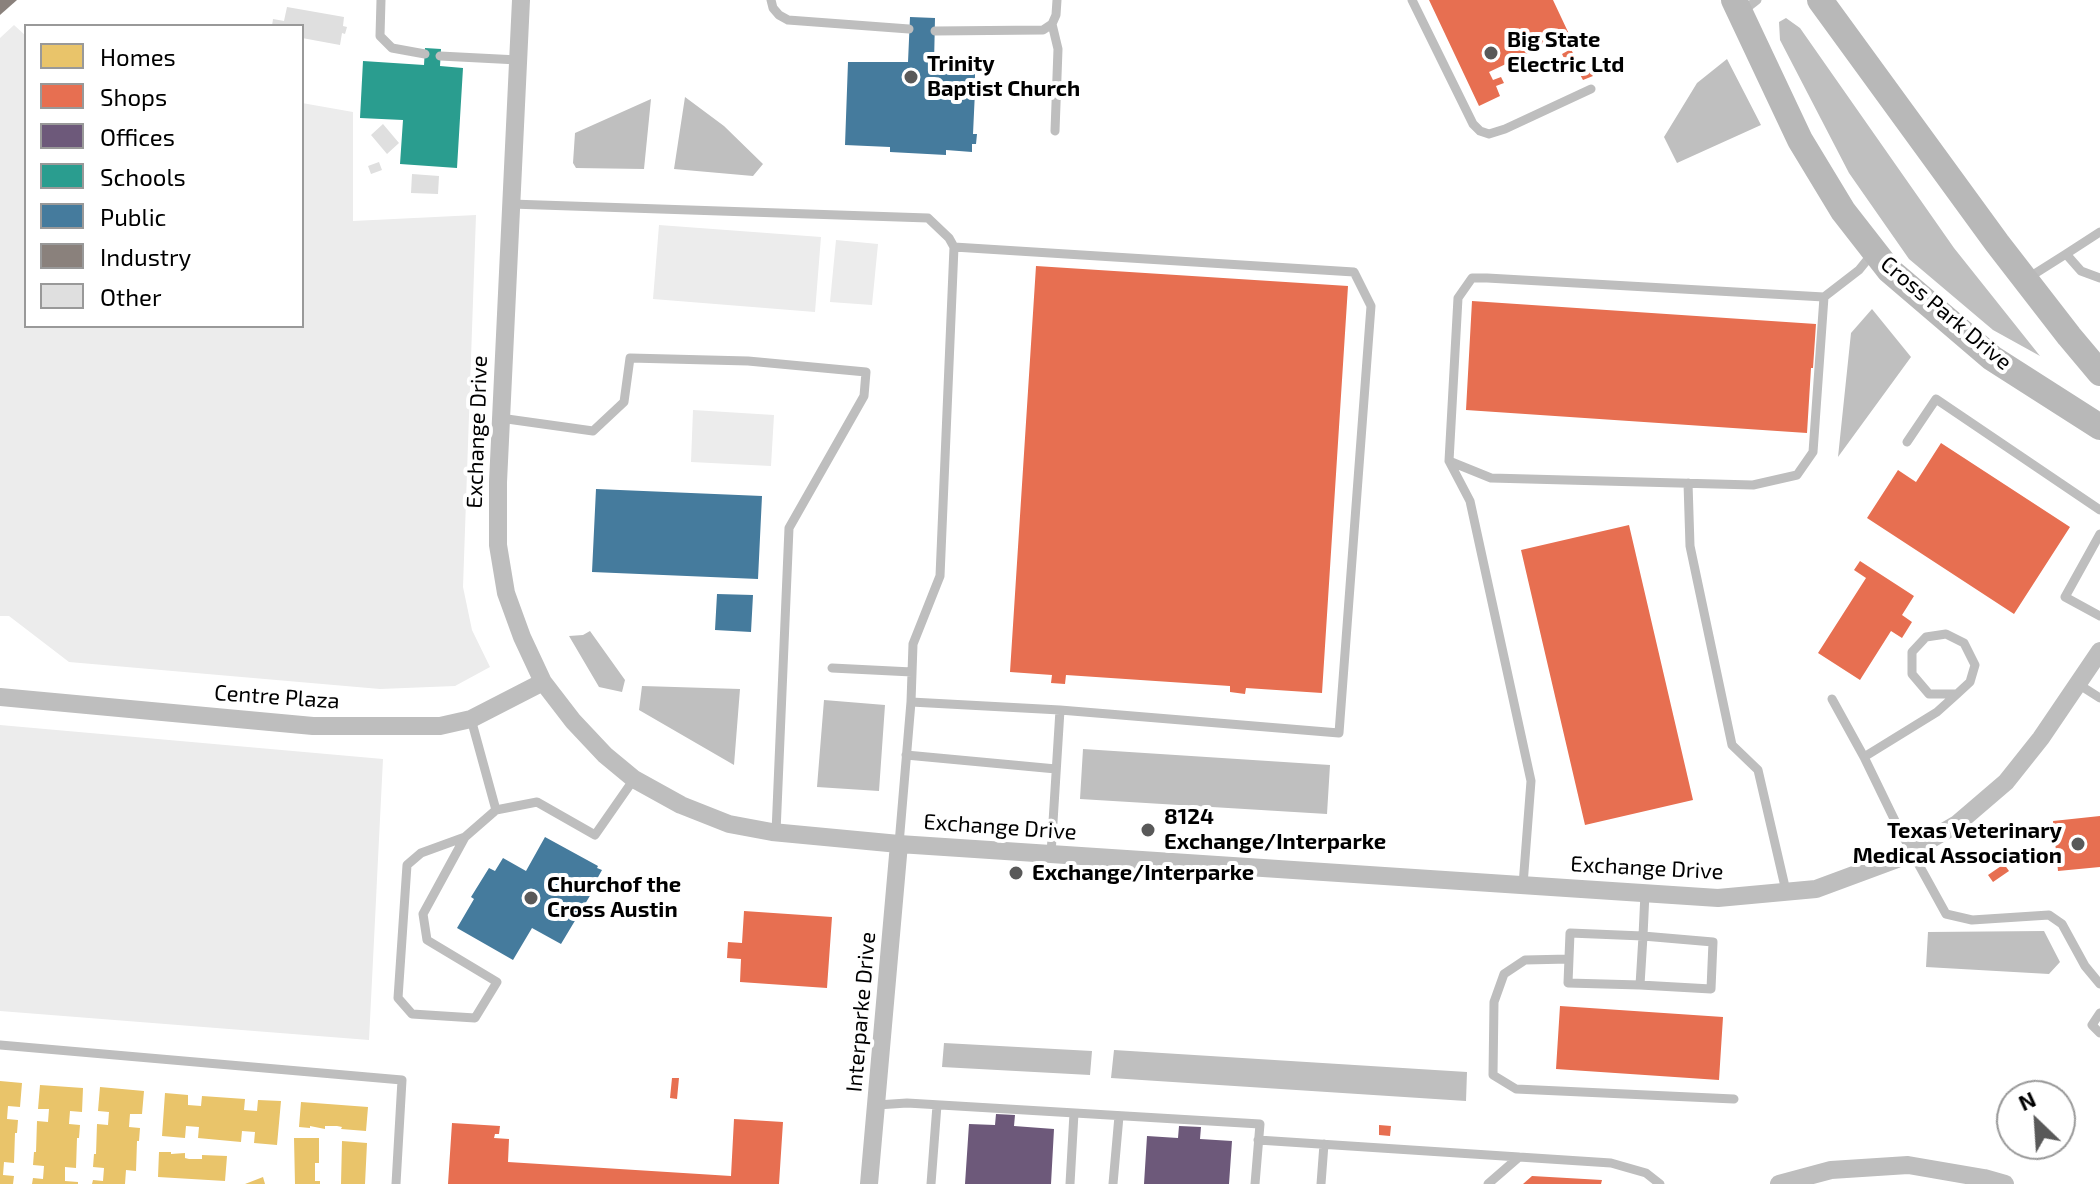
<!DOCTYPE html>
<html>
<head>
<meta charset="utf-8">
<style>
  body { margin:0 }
  #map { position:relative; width:2100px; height:1184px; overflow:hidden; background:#fff; font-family:"Exo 2",sans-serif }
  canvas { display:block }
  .legend { position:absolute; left:24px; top:24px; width:280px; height:304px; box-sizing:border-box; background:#fff; border:2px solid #999; margin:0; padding:10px 14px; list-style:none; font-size:24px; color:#000 }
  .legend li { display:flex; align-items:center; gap:16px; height:40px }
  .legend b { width:40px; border:2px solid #999 }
  .north { position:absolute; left:1996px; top:1080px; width:80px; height:80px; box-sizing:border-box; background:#fff; border:2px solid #999; border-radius:50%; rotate:335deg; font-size:22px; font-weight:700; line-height:32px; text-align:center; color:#000 }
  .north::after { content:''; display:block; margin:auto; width:28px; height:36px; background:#595959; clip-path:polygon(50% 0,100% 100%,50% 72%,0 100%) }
</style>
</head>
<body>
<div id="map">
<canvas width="2100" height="1184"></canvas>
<ul class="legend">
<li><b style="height:22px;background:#e9c46a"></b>Homes</li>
<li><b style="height:22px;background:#e76f51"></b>Shops</li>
<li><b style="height:22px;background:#6d597a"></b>Offices</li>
<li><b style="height:22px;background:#2a9d8f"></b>Schools</li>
<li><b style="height:22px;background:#457b9d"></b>Public</li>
<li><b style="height:22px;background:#8a817c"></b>Industry</li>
<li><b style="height:22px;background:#dfdfdf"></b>Other</li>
</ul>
<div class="north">N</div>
</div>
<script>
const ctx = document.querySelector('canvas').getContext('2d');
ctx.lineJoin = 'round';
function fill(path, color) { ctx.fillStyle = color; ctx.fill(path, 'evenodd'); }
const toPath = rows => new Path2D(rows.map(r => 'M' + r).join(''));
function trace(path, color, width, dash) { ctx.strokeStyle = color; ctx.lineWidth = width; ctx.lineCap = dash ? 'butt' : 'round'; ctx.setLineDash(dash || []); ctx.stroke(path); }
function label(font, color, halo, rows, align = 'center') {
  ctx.font = font + ' "Exo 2",sans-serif'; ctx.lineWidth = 8; ctx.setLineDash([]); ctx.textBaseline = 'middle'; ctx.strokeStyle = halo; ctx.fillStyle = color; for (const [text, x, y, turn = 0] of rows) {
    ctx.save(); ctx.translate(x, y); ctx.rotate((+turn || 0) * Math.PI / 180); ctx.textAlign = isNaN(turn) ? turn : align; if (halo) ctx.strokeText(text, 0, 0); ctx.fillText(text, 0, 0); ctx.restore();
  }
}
const green = toPath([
  [14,25,26,36,26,326,302,326,302,103,353,112,353,221,476,215,463,587,472,630,490,667,455,686,380,689,69,662,9,616,0,616,0,38],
  [659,225,821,237,815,312,653,299],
  [836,240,878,244,872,305,830,302],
  [693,410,774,415,771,466,691,462],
  [0,725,383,759,369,1040,0,1011]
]);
const water = toPath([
  [1786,18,1800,28,1954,248,2040,356,1993,330,1909,259,1849,173,1780,40,1779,22],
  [1727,59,1761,125,1677,163,1664,137,1697,83],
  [685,97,724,126,763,164,753,176,674,169],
  [651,99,644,169,576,168,573,163,575,133],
  [1872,309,1911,357,1838,457,1851,333],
  [590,631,625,680,622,692,599,687,569,636,583,635],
  [642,686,740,689,734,765,639,710],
  [824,700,885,705,879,791,817,787],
  [1083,749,1330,765,1327,814,1080,799],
  [2044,931,2060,962,2049,974,1926,967,1928,932],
  [944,1043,1092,1051,1090,1075,942,1067],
  [1114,1050,1467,1072,1466,1101,1111,1078]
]);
const homes = toPath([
  [0,1081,22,1083,20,1107,8,1106,7,1119,18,1120,17,1133,15,1133,14,1163,4,1162,3,1175,14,1176,13,1184,0,1184],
  [40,1085,83,1088,82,1112,70,1111,69,1124,80,1125,79,1138,77,1138,76,1168,65,1167,65,1181,78,1182,78,1184,32,1184,33,1178,43,1179,44,1166,33,1165,34,1152,36,1152,37,1121,48,1122,49,1109,38,1109],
  [100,1087,144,1091,142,1114,130,1114,129,1127,140,1128,139,1141,137,1141,136,1171,126,1170,125,1184,92,1184,93,1180,103,1181,104,1168,93,1167,94,1154,96,1154,97,1124,108,1125,109,1112,98,1111],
  [165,1093,188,1095,188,1105,201,1106,202,1096,245,1099,244,1110,257,1111,258,1100,281,1101,277,1145,254,1143,255,1132,242,1131,241,1142,198,1138,199,1127,186,1126,185,1138,162,1136],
  [301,1102,368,1107,366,1131,341,1129,342,1127,337,1126,325,1126,325,1129,310,1126,310,1128,299,1127],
  [294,1138,319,1138,319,1163,315,1163,315,1181,320,1181,320,1184,295,1184],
  [342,1141,367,1143,365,1184,341,1184],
  [159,1152,171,1152,171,1154,185,1153,185,1158,189,1159,202,1159,202,1155,227,1156,225,1181,158,1177],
  [263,1177,265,1184,245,1184]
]);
const shops = toPath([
  [1429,0,1553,0,1569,34,1489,72,1493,80,1501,77,1504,83,1496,86,1500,96,1479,106],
  [1571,49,1578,64,1569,68,1562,54],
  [1589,66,1593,76,1583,80,1578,71],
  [1036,266,1348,286,1322,693,1246,688,1245,694,1230,692,1230,686,1066,675,1065,684,1051,683,1052,675,1010,672],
  [1472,301,1816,324,1813,368,1811,368,1807,433,1466,410],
  [1941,443,2070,527,2014,614,1867,518,1898,470,1916,482],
  [1629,525,1693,800,1585,825,1521,550],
  [1860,561,1914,596,1902,615,1912,622,1902,638,1891,631,1860,680,1818,653,1866,578,1854,570],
  [2100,816,2100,867,2058,871,2053,821],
  [2004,864,2009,871,1993,882,1988,875],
  [744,911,832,917,827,988,740,982,741,959,727,958,728,942,742,943],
  [1560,1006,1723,1017,1719,1080,1556,1069],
  [672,1078,679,1078,677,1099,670,1098],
  [734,1119,783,1122,779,1184,448,1184,452,1123,500,1126,499,1134,495,1134,494,1138,509,1139,508,1162,731,1176],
  [1379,1125,1391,1126,1390,1136,1379,1135],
  [1532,1176,1602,1180,1601,1184,1523,1184]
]);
const offices = toPath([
  [996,1114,1015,1115,1014,1126,1054,1129,1051,1184,965,1184,969,1124,995,1125],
  [1179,1126,1201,1127,1200,1139,1232,1141,1229,1184,1144,1184,1147,1136,1178,1138]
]);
const schools = toPath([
  [425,48,441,49,440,66,463,68,457,168,400,164,403,120,360,118,363,61,424,65]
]);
const public = toPath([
  [910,17,935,18,934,64,950,65,950,67,975,68,975,87,979,87,978,91,975,91,973,134,977,134,976,144,972,144,972,152,946,150,946,155,890,152,890,147,845,145,848,62,908,62],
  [596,489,762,496,758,579,592,572],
  [717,594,753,595,751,632,715,630],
  [545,837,598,866,597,868,602,870,592,888,594,889,561,944,532,928,513,960,457,928,474,899,471,897,489,868,495,871,503,858,526,871]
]);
const industry = toPath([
  [0,0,17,0,0,15]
]);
const building = toPath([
  [287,7,344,17,343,26,347,27,345,34,342,33,340,45,302,38,302,26,272,26,273,19,284,21],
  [383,124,399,143,387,154,371,135],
  [379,162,382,170,371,174,368,166],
  [412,174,439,176,438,194,411,193]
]);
const lane = toPath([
  [381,0,380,36,392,48,425,54],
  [771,0,773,8,779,15,788,20,909,29],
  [1412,0,1473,124,1480,131,1489,134,1505,129,1591,89],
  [1743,11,1757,0],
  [1052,24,1058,49,1055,131],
  [935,31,1043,30,1052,24,1056,15,1057,0],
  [440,56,518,60],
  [511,204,928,218,949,238,954,247],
  [2066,254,2100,232],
  [2028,278,2066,254,2081,271,2100,278],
  [500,418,593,431,624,402,630,358,748,361,866,372,864,396,789,528,776,832],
  [1907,442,1936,399,2100,510],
  [1449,461,1491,478,1753,485,1797,475,1813,452,1824,297],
  [1688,483,1690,546,1732,745,1758,770,1786,891],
  [2100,534,2065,597,2100,616],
  [832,668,912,672],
  [2078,684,2100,698],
  [1957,694,1929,694,1912,674,1912,652,1926,637,1946,634,1964,643,1975,665,1970,682,1957,694,1937,712,1864,757,1898,827,1946,914,1972,920,2049,915,2062,924,2085,966,2100,984],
  [1832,699,1864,757],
  [911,702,1060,710],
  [906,755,1056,769],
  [496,810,537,802,595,835,634,779],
  [465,837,421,853,407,865,398,998,412,1014,475,1018,497,982,427,940,423,914,465,837,496,810,471,719],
  [899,844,911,702,913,644,940,576,954,247,1354,272,1371,306,1339,733,1060,710,1051,854],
  [1523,885,1531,781,1470,501,1449,461,1458,298,1472,278,1487,278,1824,297,1859,270,1872,254],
  [1569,959,1525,960,1504,974,1494,1002,1493,1075,1516,1089,1734,1099],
  [1640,985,1711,989,1713,942,1643,936,1570,933,1568,983,1640,985,1643,936,1645,893],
  [2100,1013,2092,1025,2100,1033],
  [0,1045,402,1080,396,1184],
  [877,1105,907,1103,1260,1124,1255,1184],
  [1258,1140,1611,1163,1646,1173,1660,1184],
  [931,1184,937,1105],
  [1070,1184,1074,1113],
  [1113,1184,1119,1116],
  [1321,1184,1324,1144],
  [1488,1184,1519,1157]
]);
const street = toPath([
  [521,0,498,482,498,545,506,593,522,637,543,682,573,721,605,755,634,779,681,805,729,824,772,832,899,844,1718,898,1816,889,1897,859,1957,824,2006,782,2041,738,2100,651],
  [0,697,313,726,440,726,471,719,543,682],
  [869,1184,899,844],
  [1779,1184,1831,1170,1908,1165,1984,1178,2005,1184]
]);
const secondary = toPath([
  [1734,0,1800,140,1843,211,1889,270,1992,358,2100,427],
  [1820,0,1997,243,2069,336,2100,373]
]);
const markers = [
  [1491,53,8,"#595959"],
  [911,77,8,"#595959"],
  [1148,830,8,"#595959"],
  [2078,844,8,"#595959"],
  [1016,873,8,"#595959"],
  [531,898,8,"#595959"]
];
const poiNames = [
  ["Big State",1507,40],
  ["Electric Ltd",1507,65],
  ["Trinity",927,64],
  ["Baptist Church",927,89],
  ["8124",1164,817],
  ["Exchange/Interparke",1164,842],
  ["Texas Veterinary",2062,831,"right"],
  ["Medical Association",2062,856,"right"],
  ["Exchange/Interparke",1032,873],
  ["Churchof the",547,885],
  ["Cross Austin",547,910]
];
const streetNames = [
  ["Cross Park Drive",1946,313,40],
  ["Exchange Drive",477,432,-88],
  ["Centre Plaza",277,697,4],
  ["Exchange Drive",1000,827,4],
  ["Exchange Drive",1647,868,3],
  ["Interparke Drive",861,1012,-85]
];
fill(green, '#ececec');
fill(water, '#bfbfbf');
fill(homes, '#e9c46a');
fill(shops, '#e76f51');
fill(offices, '#6d597a');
fill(schools, '#2a9d8f');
fill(public, '#457b9d');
fill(industry, '#8a817c');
fill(building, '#dfdfdf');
trace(lane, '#bebebe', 9);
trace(street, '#bebebe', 18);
trace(secondary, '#b8b8b8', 26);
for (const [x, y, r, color] of markers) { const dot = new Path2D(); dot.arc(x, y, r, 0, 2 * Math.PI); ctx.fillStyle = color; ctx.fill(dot); trace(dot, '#fff', 3); }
label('bold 22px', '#000', '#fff', poiNames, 'left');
label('22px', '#000', '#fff', streetNames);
</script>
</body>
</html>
